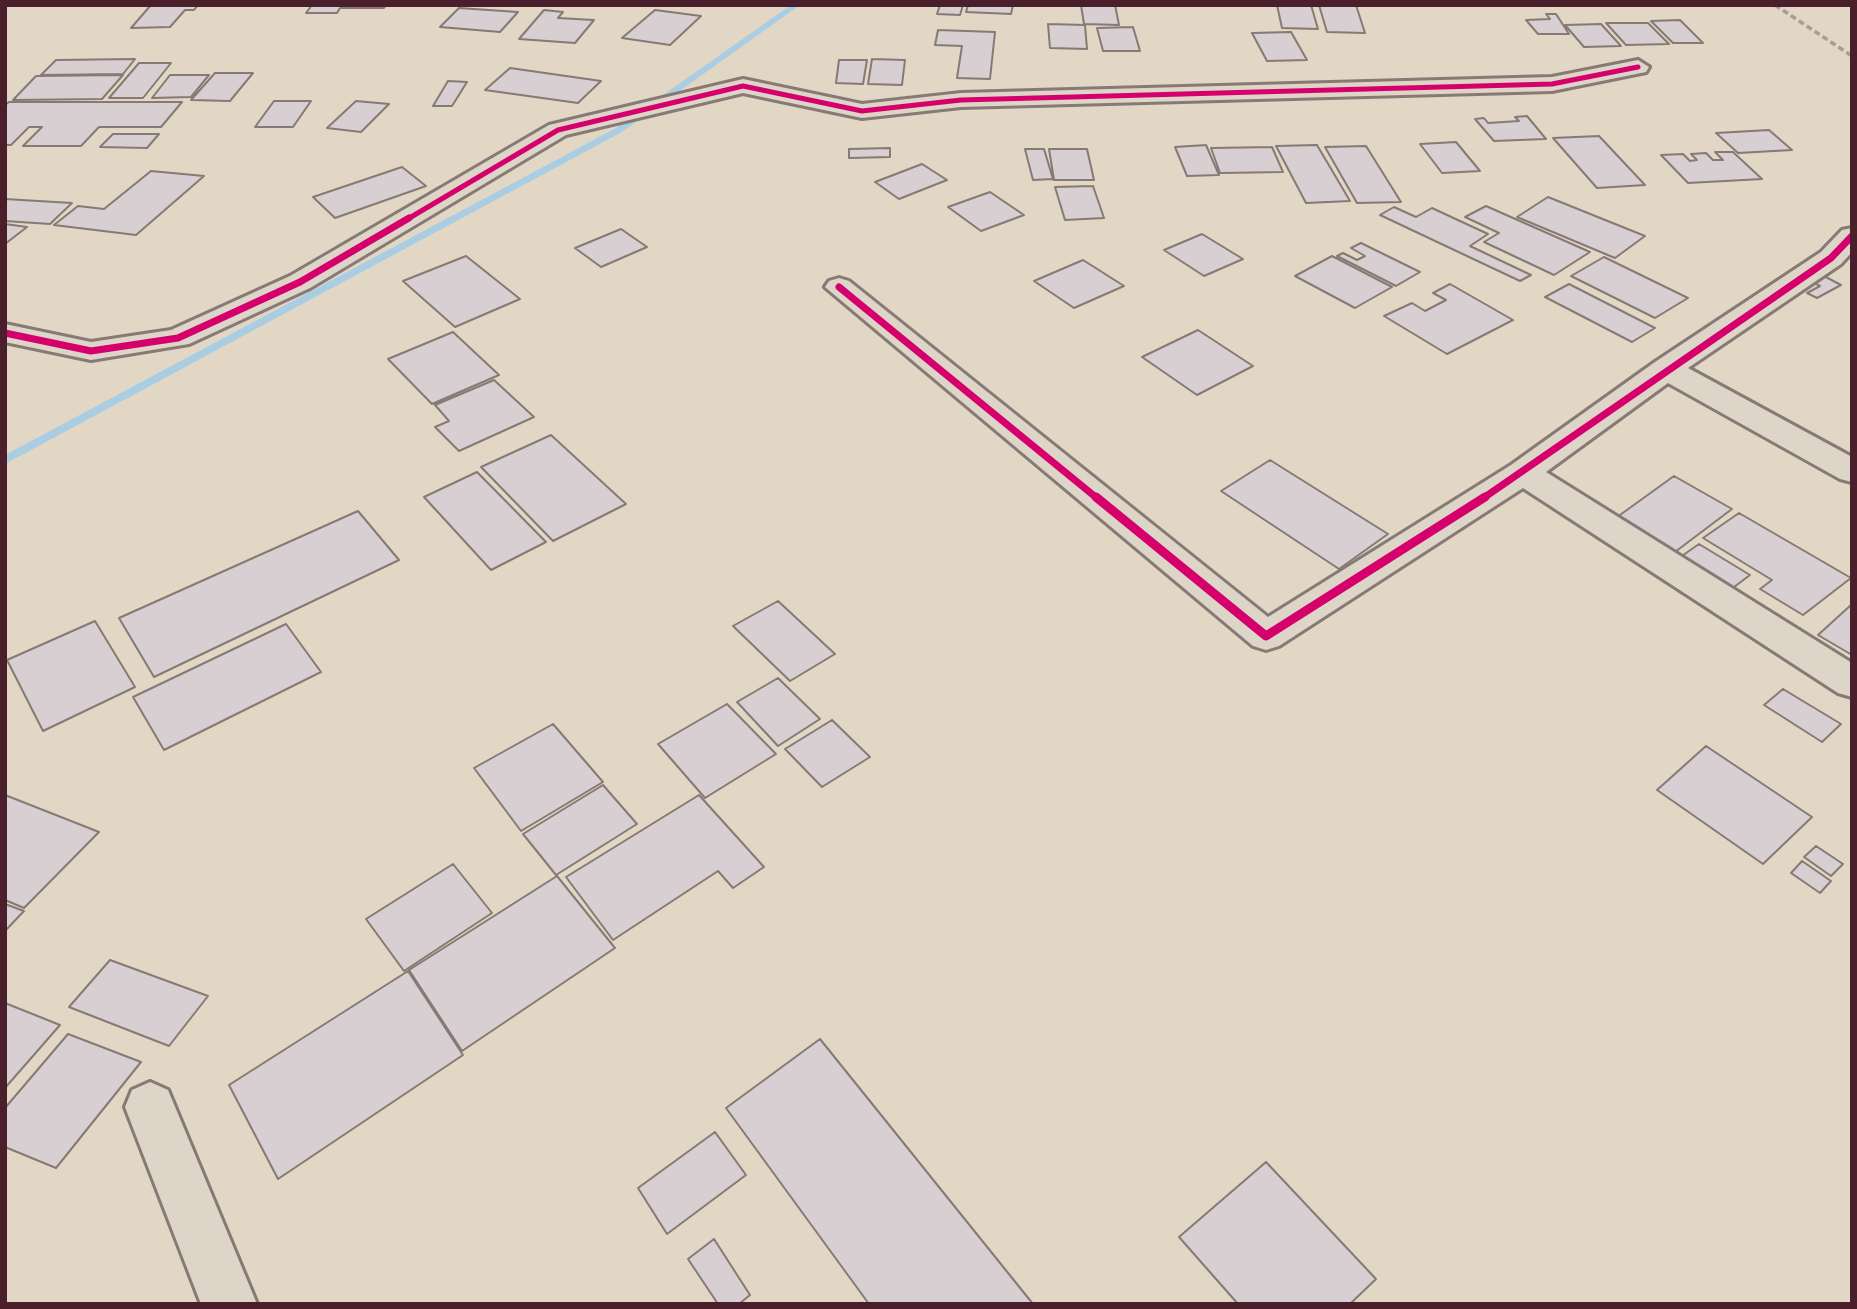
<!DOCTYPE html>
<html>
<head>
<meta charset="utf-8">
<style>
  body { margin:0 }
  #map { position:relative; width:1857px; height:1309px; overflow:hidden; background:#e2d6c5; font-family:Kalam,sans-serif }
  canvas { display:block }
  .frame { position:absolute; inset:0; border:7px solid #4a1f2b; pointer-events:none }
</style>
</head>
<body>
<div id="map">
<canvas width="1857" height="1309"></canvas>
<div class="frame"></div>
</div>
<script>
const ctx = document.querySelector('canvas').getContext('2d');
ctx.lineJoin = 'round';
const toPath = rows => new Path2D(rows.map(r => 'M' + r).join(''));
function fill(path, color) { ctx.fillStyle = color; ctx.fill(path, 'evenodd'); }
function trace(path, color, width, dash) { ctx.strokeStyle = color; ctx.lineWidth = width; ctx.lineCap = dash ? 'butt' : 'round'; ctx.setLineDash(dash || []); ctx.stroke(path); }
const stream = toPath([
  [791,5,800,5,622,132,5,464,5,455,616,128,791,5]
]);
const building = toPath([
  [151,5,198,5,194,10,185,10,170,27,131,28,151,5],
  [312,5,386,5,384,8,340,8,337,13,306,13,312,5],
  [940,5,963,5,960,15,937,14,940,5],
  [968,5,1013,5,1011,14,966,12,968,5],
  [1081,5,1115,5,1119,25,1084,24,1081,5],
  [1277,5,1311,5,1318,29,1282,28,1277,5],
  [1319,5,1356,5,1365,33,1327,32,1319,5],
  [459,8,518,12,500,32,440,27,459,8],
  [544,10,563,12,558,18,594,20,575,43,519,39,544,10],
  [655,10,701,16,670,45,622,38,655,10],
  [1546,14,1556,14,1569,34,1538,34,1526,20,1550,19,1546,14],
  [1680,20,1703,43,1673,43,1651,21,1680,20],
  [1606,23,1648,23,1669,44,1626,45,1606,23],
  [1048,24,1085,25,1087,49,1050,48,1048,24],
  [1601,24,1621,46,1584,47,1565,25,1601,24],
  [1133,27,1140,51,1103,51,1097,28,1133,27],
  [938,30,995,32,990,79,957,78,962,46,935,45,938,30],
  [1291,32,1307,60,1267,61,1252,33,1291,32],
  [135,59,123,74,41,75,56,60,135,59],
  [872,59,905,60,902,85,868,84,872,59],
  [839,60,867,60,863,84,836,83,839,60],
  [139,63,171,63,143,98,109,98,139,63],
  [510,68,601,81,578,103,485,90,510,68],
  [215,73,253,73,230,101,191,100,215,73],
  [123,75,102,99,13,100,36,76,123,75],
  [170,75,209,75,191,97,152,98,170,75],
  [448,81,467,82,452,106,433,106,448,81],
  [274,101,311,101,293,127,255,127,274,101],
  [356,101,389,104,361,132,327,128,356,101],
  [9,102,182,102,161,127,99,127,81,146,23,146,42,127,29,127,11,145,5,145,5,105,9,102],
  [1527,116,1546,139,1494,141,1475,119,1484,118,1488,123,1519,121,1515,117,1527,116],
  [1769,130,1792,150,1738,153,1716,133,1769,130],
  [113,134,159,134,147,148,100,147,113,134],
  [1599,136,1645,185,1597,188,1553,138,1599,136],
  [1456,142,1480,171,1442,173,1420,144,1456,142],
  [1206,145,1219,175,1187,176,1175,147,1206,145],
  [1317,145,1350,201,1306,203,1276,146,1317,145],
  [1366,146,1401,202,1357,203,1325,147,1366,146],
  [1272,147,1283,172,1220,173,1211,148,1272,147],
  [890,148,890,157,849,158,849,149,890,148],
  [1025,149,1044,149,1053,179,1033,180,1025,149],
  [1049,149,1087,149,1094,180,1054,180,1049,149],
  [1715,152,1733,152,1762,179,1688,183,1661,155,1683,154,1690,161,1697,160,1691,154,1706,153,1713,160,1723,160,1715,152],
  [922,164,947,180,899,199,875,182,922,164],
  [402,167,426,186,335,218,313,197,402,167],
  [151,171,204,176,136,235,54,225,78,206,104,209,151,171],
  [1093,186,1104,218,1065,220,1055,187,1093,186],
  [990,192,1024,215,981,231,948,207,990,192],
  [1548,197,1645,236,1615,258,1517,217,1548,197],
  [5,199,72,203,50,224,5,221,5,199],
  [1486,206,1590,252,1554,275,1484,242,1499,233,1465,217,1486,206],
  [1394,207,1416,217,1432,208,1488,234,1470,246,1531,275,1520,281,1380,215,1394,207],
  [5,224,27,227,5,244,5,224],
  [621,229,647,247,601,267,575,248,621,229],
  [1202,234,1243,259,1204,276,1164,250,1202,234],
  [1361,243,1420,272,1396,286,1337,256,1343,253,1357,260,1365,256,1351,248,1361,243],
  [466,256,520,299,455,327,403,281,466,256],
  [1332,256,1392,287,1355,308,1295,276,1332,256],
  [1604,257,1688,298,1655,318,1571,276,1604,257],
  [1083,260,1124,286,1074,308,1034,281,1083,260],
  [1820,274,1841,285,1817,298,1807,293,1820,286,1809,280,1820,274],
  [1450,284,1513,320,1447,354,1384,316,1412,303,1425,311,1446,300,1433,293,1450,284],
  [1569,284,1655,328,1632,342,1545,297,1569,284],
  [1198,330,1253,366,1197,395,1142,357,1198,330],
  [453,332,499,375,432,404,388,359,453,332],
  [494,380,534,417,459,451,435,427,449,421,435,405,494,380],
  [551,435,626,504,553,541,481,467,551,435],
  [1270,460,1388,534,1339,569,1221,491,1270,460],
  [477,472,546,542,491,570,424,497,477,472],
  [1674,476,1732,509,1671,555,1613,520,1674,476],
  [358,511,399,560,154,677,119,618,358,511],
  [1739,513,1851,578,1803,615,1760,589,1772,580,1703,538,1739,513],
  [1699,544,1750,575,1730,590,1679,558,1699,544],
  [778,601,835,654,790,681,733,626,778,601],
  [1851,605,1852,605,1852,655,1818,635,1851,605],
  [95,621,135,687,43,731,7,660,95,621],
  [286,624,321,672,164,750,133,697,286,624],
  [778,678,820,719,778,746,737,702,778,678],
  [1783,689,1841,724,1822,742,1764,705,1783,689],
  [727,704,776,754,705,798,658,744,727,704],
  [832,720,870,757,822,787,785,749,832,720],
  [553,724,603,782,521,831,474,768,553,724],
  [1706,746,1812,817,1763,864,1657,790,1706,746],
  [603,785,637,824,556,875,523,834,603,785],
  [5,795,99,832,24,908,5,900,5,795],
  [699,795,764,867,733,888,718,871,613,940,566,877,699,795],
  [1816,846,1843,864,1831,876,1804,857,1816,846],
  [1802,861,1831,881,1820,893,1791,873,1802,861],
  [453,864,492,913,404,971,366,919,453,864],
  [557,876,615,948,462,1051,409,970,557,876],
  [5,904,24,911,5,931,5,904],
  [110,960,208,996,169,1046,69,1007,110,960],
  [408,971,463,1055,278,1179,229,1085,408,971],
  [5,1003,60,1025,5,1088,5,1003],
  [68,1034,141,1062,56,1168,5,1147,5,1108,68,1034],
  [820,1039,1033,1304,869,1304,726,1108,820,1039],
  [715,1132,746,1175,667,1234,638,1188,715,1132],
  [1266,1162,1376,1279,1350,1304,1238,1304,1179,1237,1266,1162],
  [714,1239,750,1295,739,1304,718,1304,688,1259,714,1239]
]);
const street = toPath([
  [1638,60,1649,67,1646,72,1552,91,961,107,862,118,743,93,566,135,310,288,189,344,91,360,5,342,5,324,91,342,171,330,290,276,549,125,743,79,862,104,961,93,1552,77,1638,60],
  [1852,228,1852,252,1841,264,1688,368,1852,457,1852,482,1840,479,1668,383,1546,472,1852,663,1852,697,1838,693,1523,488,1279,646,1266,650,1253,646,825,287,829,281,839,278,849,281,1268,617,1511,465,1655,362,1821,252,1842,230,1852,228],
  [150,1082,168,1090,257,1304,201,1304,125,1107,132,1090,150,1082]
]);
const rail = toPath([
  [1775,5,1852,56]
]);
const cyclewayFar2 = toPath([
  [406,220,558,130,743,86,862,111,961,100,1552,84,1638,67]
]);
const cyclewayFar1 = toPath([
  [839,287,1098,499],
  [5,333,91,351,178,338,300,282,409,218],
  [1482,499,1831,258,1852,236]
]);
const cycleway = toPath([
  [1096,497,1266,636,1485,497]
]);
fill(stream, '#a9cee4');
fill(building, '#d7cfd1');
trace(building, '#877974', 2);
trace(street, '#877974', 6);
fill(street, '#ded5c9');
trace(rail, '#a89e97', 3.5, [6, 3.5]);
trace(cyclewayFar2, '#d6006c', 5);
trace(cyclewayFar1, '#d6006c', 7);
trace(cycleway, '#d6006c', 9);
</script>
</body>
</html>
